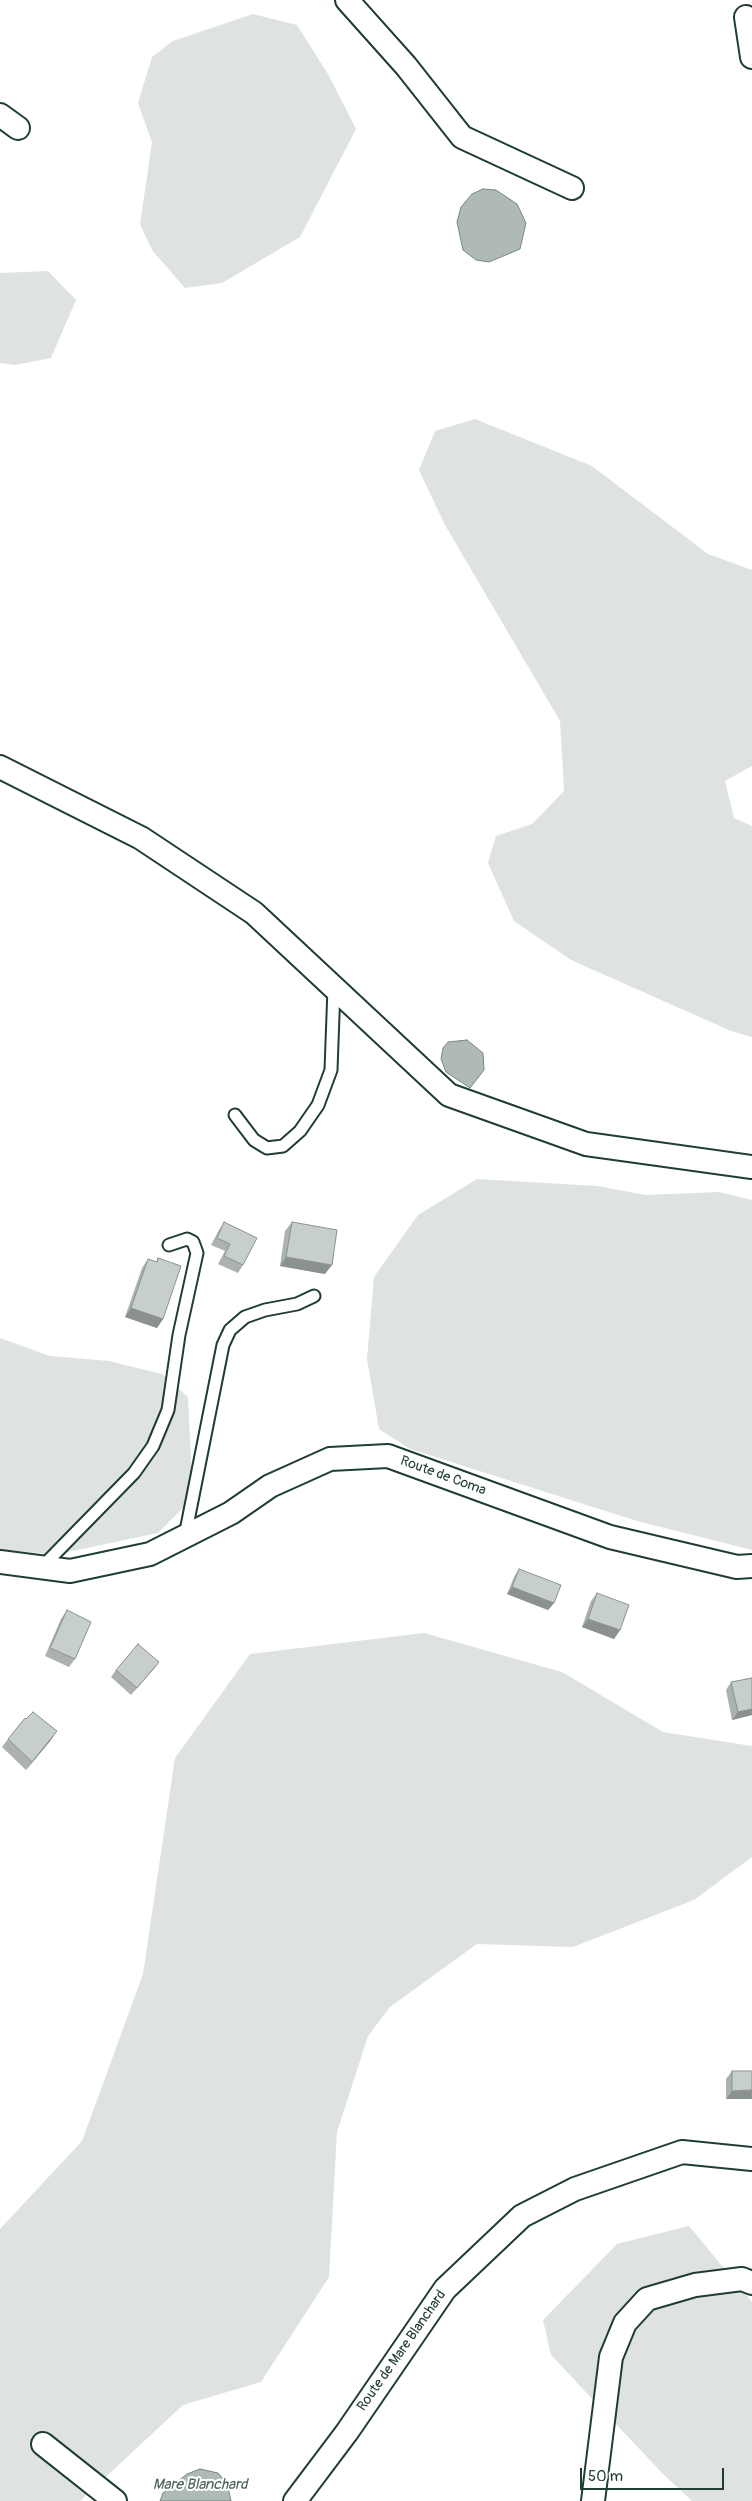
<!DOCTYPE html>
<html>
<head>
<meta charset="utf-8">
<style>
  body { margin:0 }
  #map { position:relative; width:752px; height:2501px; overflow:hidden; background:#fff; font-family:Pangolin,sans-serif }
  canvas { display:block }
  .scale { position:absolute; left:580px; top:2468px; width:144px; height:22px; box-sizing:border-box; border:2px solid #1f3d34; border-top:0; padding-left:6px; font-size:15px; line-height:18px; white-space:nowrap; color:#1f3d34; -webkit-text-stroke:4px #fff; paint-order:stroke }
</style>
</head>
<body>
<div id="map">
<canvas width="752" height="2501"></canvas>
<div class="scale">50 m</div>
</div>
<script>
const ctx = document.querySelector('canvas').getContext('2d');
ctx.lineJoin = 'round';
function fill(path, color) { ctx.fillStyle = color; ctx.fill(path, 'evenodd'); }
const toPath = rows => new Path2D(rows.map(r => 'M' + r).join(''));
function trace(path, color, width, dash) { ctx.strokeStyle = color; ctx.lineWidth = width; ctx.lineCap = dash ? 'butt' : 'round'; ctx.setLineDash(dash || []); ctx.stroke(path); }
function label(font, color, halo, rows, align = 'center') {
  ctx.font = font + ' Pangolin,sans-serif'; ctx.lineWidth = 4; ctx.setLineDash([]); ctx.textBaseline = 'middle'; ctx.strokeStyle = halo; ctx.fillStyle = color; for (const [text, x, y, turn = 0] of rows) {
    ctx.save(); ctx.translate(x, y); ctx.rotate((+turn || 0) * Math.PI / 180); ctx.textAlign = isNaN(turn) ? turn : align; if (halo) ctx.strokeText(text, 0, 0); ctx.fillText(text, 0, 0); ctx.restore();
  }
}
const green = toPath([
  [253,14,297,25,328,74,356,129,300,237,222,283,185,288,152,250,140,224,152,142,138,103,152,57,173,41],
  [48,271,76,300,51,358,15,365,0,363,0,273],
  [475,419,592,466,708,554,752,570,752,766,725,781,734,818,752,826,752,1037,731,1031,571,960,514,921,488,863,496,836,532,824,564,791,560,721,445,525,419,470,435,431],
  [477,1179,597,1186,646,1195,719,1192,752,1200,752,1550,637,1521,410,1449,379,1429,367,1359,374,1277,418,1215],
  [0,1338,50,1356,109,1361,162,1374,188,1397,193,1498,158,1533,54,1555,0,1549],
  [424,1633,562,1672,663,1732,752,1746,752,1857,694,1900,573,1947,477,1944,390,2007,368,2036,337,2132,329,2277,261,2382,183,2405,80,2501,0,2501,0,2229,82,2141,143,1974,175,1758,250,1654],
  [689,2226,752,2302,752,2501,692,2501,662,2473,551,2355,543,2320,617,2244]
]);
const water = toPath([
  [483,189,496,190,517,204,526,223,520,249,489,262,476,260,463,250,457,222,461,207,472,194,483,189],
  [467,1040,483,1053,484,1070,470,1088,446,1072,441,1059,443,1048,448,1042,467,1040],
  [200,2469,218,2473,227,2483,231,2501,160,2501,163,2493,187,2474,200,2469]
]);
const lane = toPath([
  [235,1115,254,1140,267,1148,283,1146,300,1131,318,1105,331,1070,334,988],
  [185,1536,223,1345,230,1330,245,1317,265,1310,297,1304,314,1296],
  [41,1568,134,1473,153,1446,168,1410,179,1335,197,1253,193,1242,187,1239,169,1245]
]);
const street = toPath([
  [347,0,406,66,462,137,572,188],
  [746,17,752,57],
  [0,115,18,128],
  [0,767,141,838,254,913,449,1095,586,1144,752,1167],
  [0,1562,70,1571,150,1554,231,1513,270,1486,330,1459,388,1456,610,1537,737,1567,752,1566],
  [43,2444,115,2501],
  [295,2501,347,2432,445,2289,522,2216,575,2189,682,2152,752,2159],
  [593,2501,611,2357,625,2323,647,2299,695,2285,742,2279,752,2283]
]);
const wall = toPath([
  [224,1222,243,1265,238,1273,218,1264,225,1251,211,1245,219,1230],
  [292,1222,325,1274,280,1266,285,1231],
  [158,1258,163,1319,157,1328,125,1317,142,1268,148,1259,156,1262],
  [519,1569,554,1603,548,1610,507,1594,514,1577],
  [597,1593,620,1630,614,1639,582,1627,591,1601],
  [67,1610,75,1659,69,1667,45,1656,61,1619],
  [159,1662,154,1669,131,1695,111,1677,116,1670],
  [752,1678,752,1715,732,1720,726,1690,731,1682],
  [8,1739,51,1740,26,1770,2,1747],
  [732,2071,752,2071,726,2099,726,2079]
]);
const shadedWall = toPath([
  [286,1257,332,1265,325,1274,280,1266],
  [131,1308,163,1319,157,1328,125,1317],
  [512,1587,554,1603,548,1610,507,1594],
  [588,1619,620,1630,614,1639,582,1627],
  [752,1709,752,1715,732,1720,738,1712],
  [57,1731,51,1740,26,1770,32,1762],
  [752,2090,752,2099,726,2099,732,2091]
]);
const building = toPath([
  [224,1222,257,1238,243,1265,224,1256,230,1244,217,1238,224,1222],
  [292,1222,337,1230,332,1265,286,1257,292,1222],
  [158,1258,181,1266,163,1319,131,1308,148,1259,157,1262,158,1258],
  [519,1569,561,1585,554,1603,512,1587,519,1569],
  [597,1593,629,1605,620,1630,588,1619,597,1593],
  [67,1610,91,1622,75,1659,50,1648,67,1610],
  [138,1644,159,1662,137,1688,116,1670,138,1644],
  [752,1678,752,1709,738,1712,731,1682,752,1678],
  [33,1712,57,1731,32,1762,8,1739,25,1718,26,1719,33,1712],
  [732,2071,752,2071,752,2090,732,2091,732,2071]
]);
const streetNames = [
  ["Route de Coma",443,1476,20],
  ["Route de Mare Blanchard",402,2351,-55]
];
const waterNames = [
  ["Mare Blanchard",200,2485]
];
fill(green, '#dee3e2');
fill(water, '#afbab7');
trace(water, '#758883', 1);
trace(lane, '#1f3d34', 15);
trace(street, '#1f3d34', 26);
trace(lane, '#fff', 11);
trace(street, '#fff', 22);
fill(wall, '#abb2af');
fill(shadedWall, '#8b918f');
fill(building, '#c7cfcc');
trace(building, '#8b918f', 1);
label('14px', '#1f3d34', '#fff', streetNames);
label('italic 15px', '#4a625b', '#fff', waterNames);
</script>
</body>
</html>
